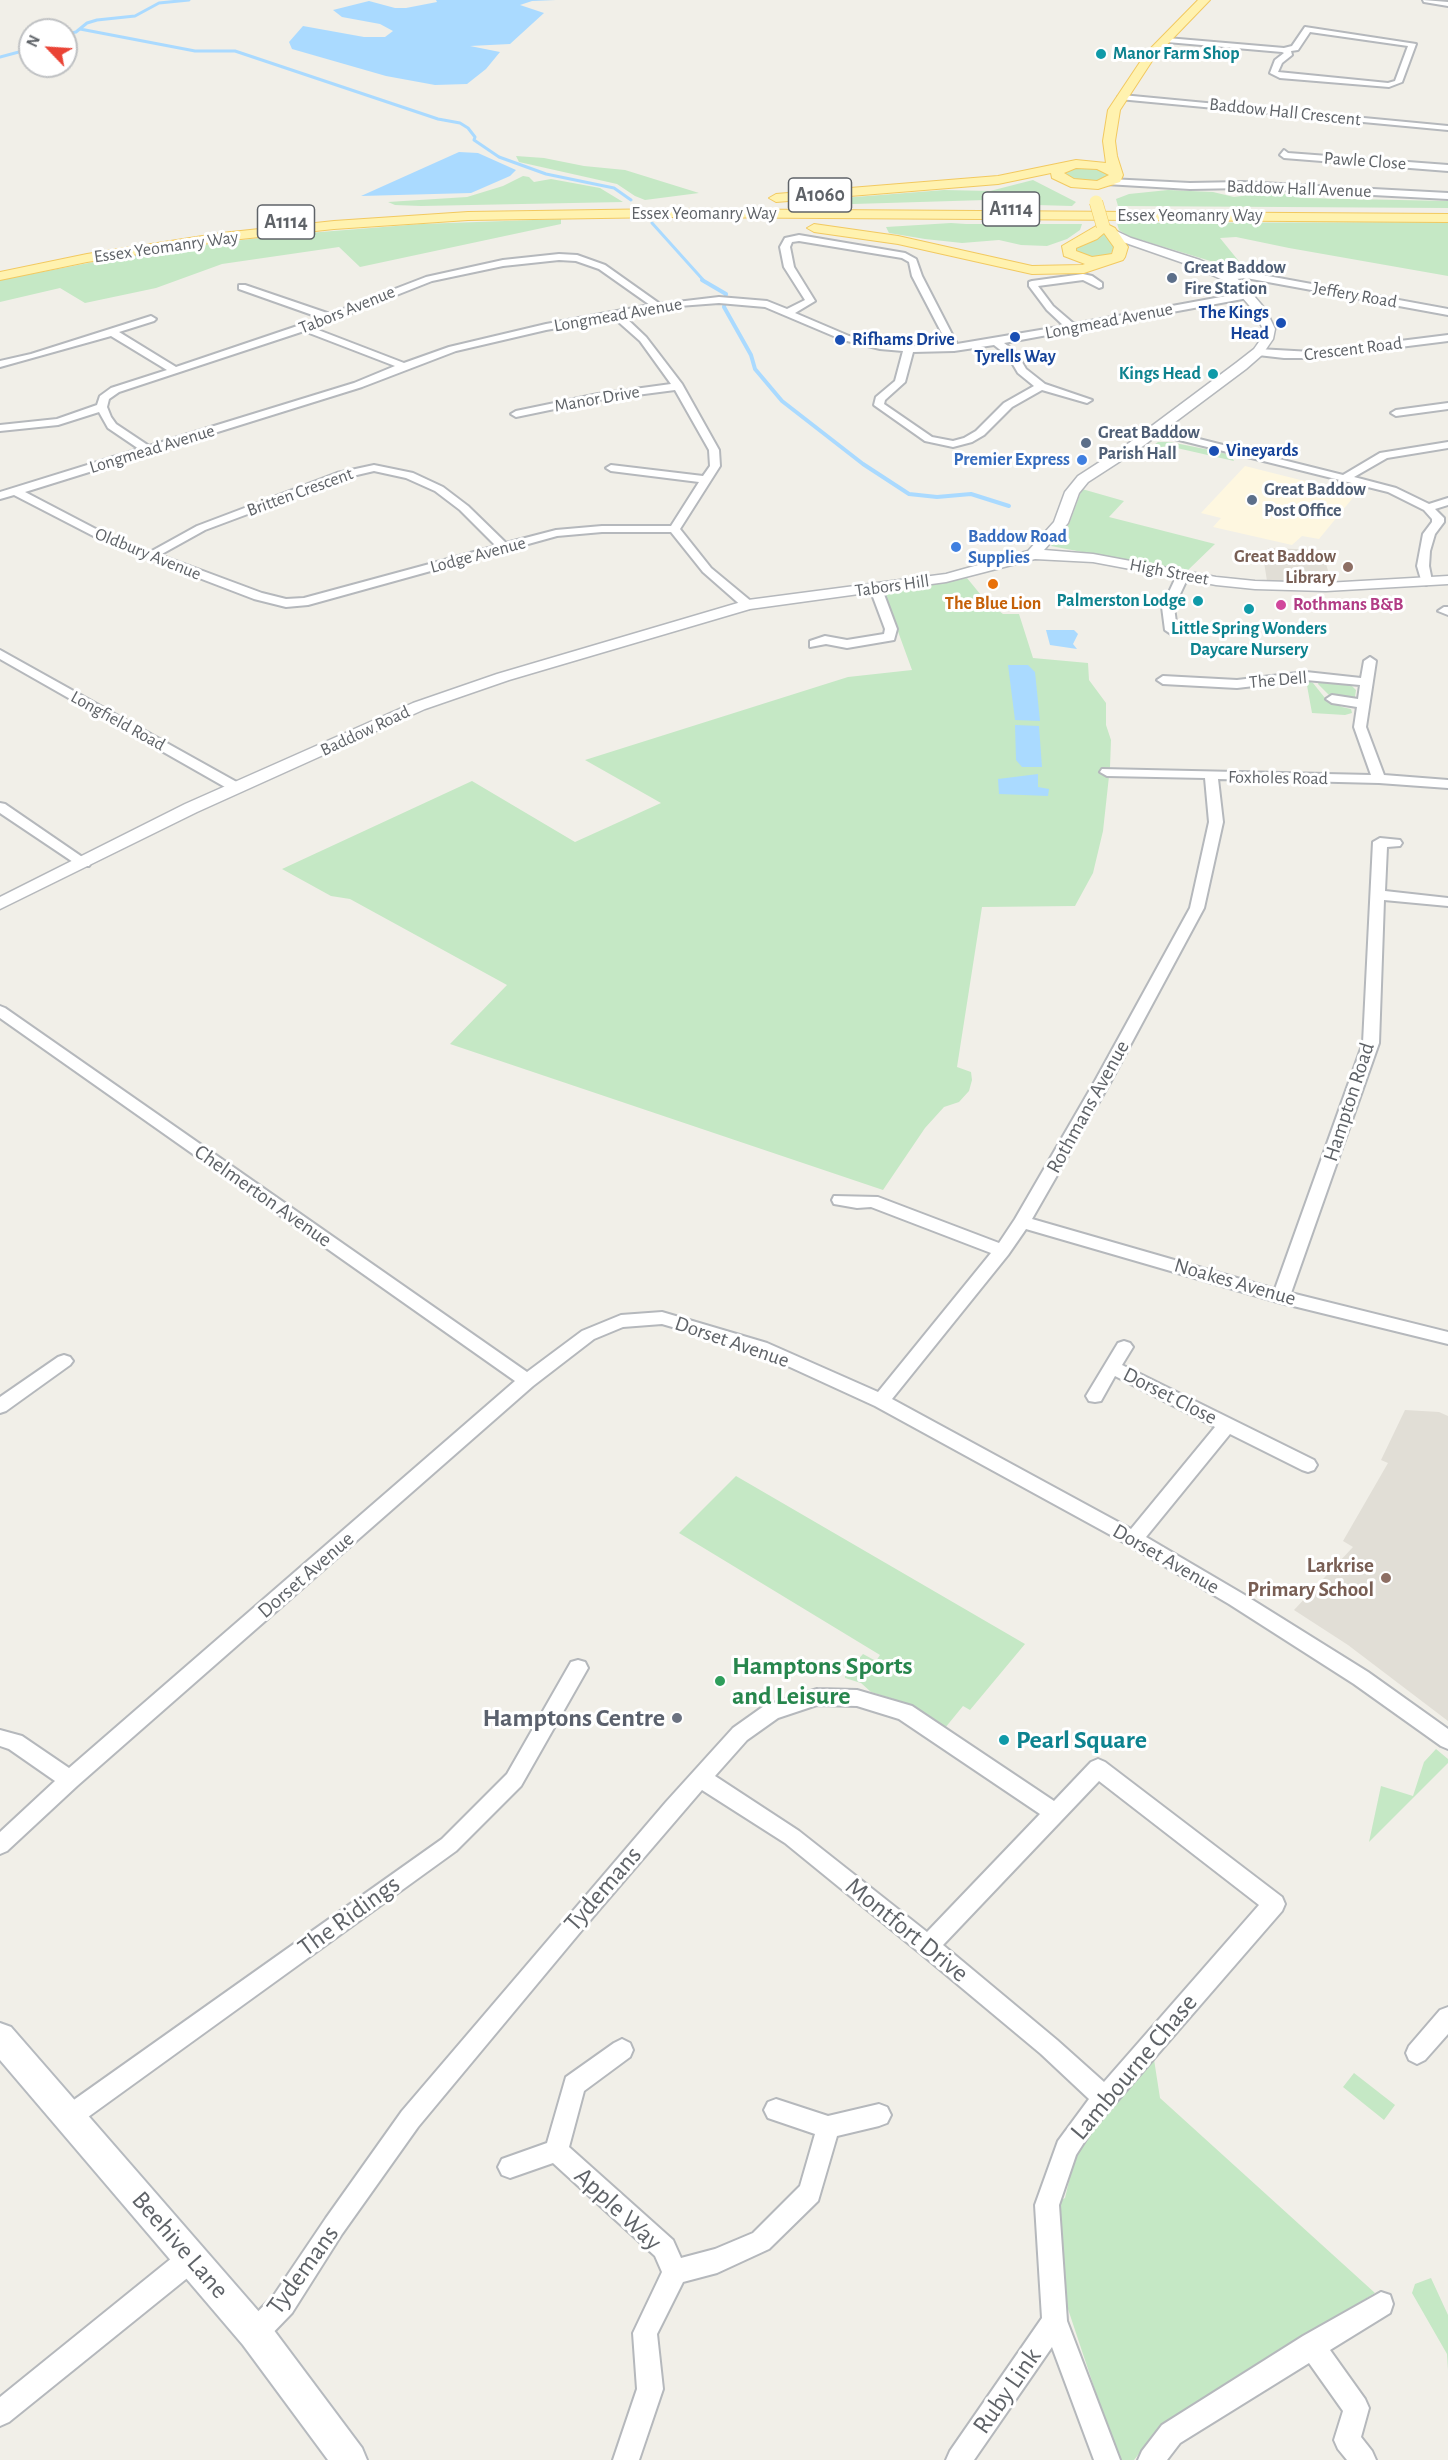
<!DOCTYPE html>
<html>
<head>
<meta charset="utf-8">
<style>
  body { margin:0 }
  #map { position:relative; width:1448px; height:2460px; overflow:hidden; background:#f1efe8; font-family:"Alegreya Sans",sans-serif }
  canvas { display:block }
  .north { position:absolute; left:18px; top:18px; width:60px; height:60px; box-sizing:border-box; background:#fff; border:2px solid #bfc1c3; border-radius:50%; rotate:295deg; font-size:16px; font-weight:700; line-height:24px; text-align:center; color:#5f6368 }
  .north::after { content:''; display:block; margin:auto; width:21px; height:27px; background:#ea4335; clip-path:polygon(50% 0,100% 100%,50% 72%,0 100%) }
</style>
</head>
<body>
<div id="map">
<canvas width="1448" height="2460"></canvas>
<div class="north">N</div>
</div>
<script>
const ctx = document.querySelector('canvas').getContext('2d');
ctx.lineJoin = 'round';
function fill(path, color) { ctx.fillStyle = color; ctx.fill(path, 'evenodd'); }
const toPath = rows => new Path2D(rows.map(r => 'M' + r).join(''));
function trace(path, color, width, dash) { ctx.strokeStyle = color; ctx.lineWidth = width; ctx.lineCap = dash ? 'butt' : 'round'; ctx.setLineDash(dash || []); ctx.stroke(path); }
function label(font, color, halo, rows, align = 'center') {
  ctx.font = font + ' "Alegreya Sans",sans-serif'; ctx.lineWidth = 6; ctx.setLineDash([]); ctx.textBaseline = 'middle'; ctx.strokeStyle = halo; ctx.fillStyle = color; for (const [text, x, y, turn = 0] of rows) {
    ctx.save(); ctx.translate(x, y); ctx.rotate((+turn || 0) * Math.PI / 180); ctx.textAlign = isNaN(turn) ? turn : align; if (halo) ctx.strokeText(text, 0, 0); ctx.fillText(text, 0, 0); ctx.restore();
  }
}
const commercial = toPath([
  [1245,466,1356,494,1319,539,1302,536,1292,545,1213,527,1221,518,1201,513]
]);
const education = toPath([
  [1268,548,1322,550,1331,581,1267,581,1264,562,1270,562],
  [1405,1410,1439,1412,1448,1416,1448,1721,1348,1645,1294,1610,1353,1547,1343,1541,1388,1463,1381,1460]
]);
const green = toPath([
  [516,156,544,158,584,166,625,170,699,193,645,200,635,196,617,184,519,162],
  [1074,167,1103,169,1110,176,1102,181,1084,183,1065,176,1064,172],
  [523,176,529,177,534,182,551,179,600,188,623,202,421,206,395,205,388,202,467,197,503,186],
  [1033,180,1076,202,1072,206,1001,204,986,200,820,205,795,205,792,202,944,190,990,191],
  [1168,190,1213,192,1234,197,1256,194,1286,194,1301,198,1448,201,1448,208,1118,206,1116,199,1129,194],
  [561,219,561,224,360,267,339,247,222,264,156,288,85,303,60,288,0,302,0,280,99,261,194,246,283,235,421,224],
  [1448,222,1448,276,1289,248,1236,237,1220,238,1246,270,1240,270,1128,236,1119,230,1117,223],
  [951,223,966,224,1082,224,1080,230,1067,239,1047,246,1021,245,999,240,962,243,925,239,889,233,886,227],
  [1106,233,1115,244,1111,254,1098,258,1079,256,1073,248],
  [1158,442,1170,442,1210,450,1231,455,1234,461,1168,446,1148,449],
  [1082,489,1124,501,1109,517,1215,544,1186,572,1051,546,1069,524],
  [967,578,985,600,1003,614,1019,614,1033,658,1088,663,1089,680,1106,703,1106,725,1111,740,1110,767,1103,831,1093,873,1075,906,982,907,957,1067,971,1072,972,1080,969,1091,959,1102,944,1107,925,1128,883,1190,450,1044,507,985,350,899,331,896,282,869,472,781,575,842,661,803,585,760,848,677,912,670,884,593],
  [1306,680,1313,683,1325,698,1342,707,1351,709,1352,713,1345,715,1312,713],
  [1319,681,1351,685,1356,690,1355,697,1351,700,1336,698,1329,695,1318,684],
  [736,1476,1025,1644,970,1710,963,1706,945,1728,909,1704,871,1692,861,1683,845,1678,845,1674,863,1654,876,1661,880,1655,679,1533],
  [1436,1749,1448,1759,1448,1763,1369,1842,1381,1786,1413,1796,1424,1762],
  [1153,2053,1160,2098,1375,2293,1164,2423,1134,2460,1114,2460,1093,2413,1099,2402,1065,2300,1056,2203,1065,2198,1073,2164,1071,2154],
  [1354,2073,1395,2105,1384,2120,1343,2087],
  [1431,2278,1448,2315,1448,2370,1447,2354,1412,2293,1415,2284]
]);
const water = toPath([
  [436,0,556,0,532,1,520,5,544,13,510,44,470,46,500,52,486,69,467,84,435,85,386,76,292,49,289,42,303,26,364,37,385,37,393,31,380,24,342,17,333,10,369,1,395,8,406,8,437,2],
  [459,152,478,153,516,170,510,176,471,193,361,196],
  [1046,630,1074,630,1078,634,1073,644,1077,649,1050,645],
  [1008,665,1028,665,1035,672,1040,721,1015,720],
  [1015,725,1039,726,1042,767,1022,767,1016,760],
  [1038,774,1038,787,1049,789,1048,796,999,794,998,779]
]);
const streamFar1 = toPath([
  [80,29,195,51,235,51,438,119,460,123,468,128,475,137,474,140,499,157,546,174,614,188,631,200],
  [66,34,76,32,87,23,97,20,135,16,159,3,189,0],
  [0,57,30,49],
  [652,223,705,282]
]);
const stream = toPath([
  [702,280,726,294,724,307,751,355,755,369,782,401,863,464,909,494,937,497,971,494,1009,506]
]);
const minor = toPath([
  [1423,0,1448,2,1448,6,1424,2,1423,0],
  [1305,27,1416,44,1402,82,1389,87,1280,78,1270,73,1275,60,1284,53,1282,52,1167,42,1163,40,1167,38,1284,48,1292,46,1305,27],
  [1310,32,1408,46,1395,81,1388,83,1278,72,1282,63,1292,55,1291,51,1298,50,1310,32],
  [1122,95,1448,126,1448,130,1119,99,1118,97,1122,95],
  [1284,150,1288,153,1448,165,1448,171,1284,158,1280,155,1284,150],
  [1109,179,1190,183,1242,182,1448,193,1448,199,1242,188,1190,189,1106,184,1105,182,1109,179],
  [799,235,905,253,916,259,922,276,957,344,1064,326,1047,310,1029,286,1029,282,1032,281,1083,274,1092,276,1102,283,1102,287,1099,288,1083,280,1038,286,1053,306,1074,324,1248,292,1253,295,1248,298,1004,343,1016,352,1026,369,1045,384,1092,400,1087,403,1042,390,1012,407,984,435,972,442,953,447,925,441,874,405,876,397,895,381,903,351,880,349,843,340,765,307,719,303,679,306,624,316,646,337,682,384,719,450,720,466,680,529,711,568,752,602,754,605,748,609,744,608,703,572,671,532,602,532,557,536,308,605,286,607,254,599,105,542,14,495,0,499,0,492,139,449,108,428,99,412,58,425,0,431,0,425,57,419,97,405,100,396,111,388,167,370,111,336,0,367,0,361,31,354,151,316,156,319,154,321,119,332,176,367,321,318,239,289,239,285,245,285,330,314,426,277,503,260,559,254,577,255,605,265,660,304,719,297,767,301,787,309,805,300,784,267,780,247,785,238,799,235],
  [799,241,902,258,909,262,912,276,948,345,925,347,880,343,849,336,795,313,815,301,794,267,790,247,792,242,799,241],
  [559,260,576,261,599,269,650,305,546,324,449,347,404,363,313,328,432,281,503,266,559,260],
  [614,318,640,341,671,384,598,394,516,411,511,414,516,417,598,400,675,390,709,450,710,466,703,476,611,465,606,468,611,471,699,482,671,526,602,526,556,530,506,543,468,506,443,487,413,473,374,465,337,473,197,526,150,552,113,538,25,492,362,387,456,351,546,330,614,318],
  [304,331,395,366,354,383,149,446,116,424,111,417,107,407,109,399,119,392,304,331],
  [994,345,1008,356,1018,373,1034,386,1004,403,976,431,964,438,953,441,932,437,884,404,885,400,905,382,913,352,954,351,994,345],
  [374,471,406,478,435,491,460,510,496,546,304,598,286,599,262,593,160,555,205,530,344,478,374,471],
  [1246,272,1448,309,1448,315,1246,278,1227,280,1222,277,1227,274,1246,272],
  [1448,335,1448,341,1312,358,1284,358,1258,355,1253,352,1258,349,1312,352,1448,335],
  [1448,403,1448,409,1396,416,1391,413,1396,410,1448,403],
  [1155,428,1343,475,1380,453,1448,442,1448,448,1387,458,1354,477,1396,488,1429,504,1448,498,1448,505,1435,509,1444,518,1444,522,1435,534,1430,551,1429,566,1432,581,1426,585,1422,583,1417,566,1423,534,1432,522,1432,519,1424,510,1388,492,1151,433,1150,431,1155,428],
  [1183,572,1189,575,1174,607,1177,630,1171,634,1165,630,1162,607,1177,575,1183,572],
  [876,585,882,589,897,629,894,640,847,648,826,644,810,647,810,641,825,636,847,640,884,634,885,629,870,589,876,585],
  [1444,607,1448,607,1448,615,1438,611,1444,607],
  [0,650,242,785,244,788,237,792,232,791,0,659,0,650],
  [1370,657,1376,661,1366,727,1384,775,1448,780,1448,788,1379,783,1218,779,1223,822,1204,908,1111,1081,1032,1219,1275,1289,1363,1043,1373,842,1380,838,1400,840,1402,843,1400,846,1387,847,1385,891,1448,898,1448,906,1384,900,1379,1043,1291,1293,1448,1332,1448,1344,1281,1303,1026,1229,1008,1255,892,1399,1131,1529,1215,1427,1115,1376,1101,1401,1095,1402,1089,1401,1086,1396,1118,1343,1124,1341,1130,1343,1133,1347,1122,1365,1314,1460,1317,1465,1314,1470,1308,1472,1302,1470,1230,1434,1146,1537,1243,1594,1368,1672,1448,1729,1448,1749,1441,1746,1354,1684,1229,1604,1127,1544,875,1406,755,1351,662,1324,623,1327,594,1339,533,1386,77,1786,7,1851,0,1854,0,1832,55,1781,9,1749,0,1746,0,1730,22,1736,69,1768,515,1381,0,1018,0,1006,5,1008,527,1372,582,1331,621,1315,662,1312,767,1343,878,1392,991,1253,871,1207,857,1208,834,1204,832,1200,834,1196,878,1197,999,1243,1015,1219,1095,1081,1190,908,1209,822,1205,778,1107,776,1100,772,1102,769,1371,775,1354,727,1357,707,1332,703,1326,699,1332,695,1358,699,1360,685,1306,680,1237,688,1163,684,1157,680,1163,676,1237,680,1306,672,1361,678,1364,661,1370,657],
  [0,803,5,804,91,863,89,866,79,866,0,813,0,803],
  [64,1355,70,1357,73,1361,70,1365,6,1411,0,1413,0,1397,58,1357,64,1355],
  [578,1660,585,1662,588,1668,521,1786,456,1851,77,2125,69,2128,61,2125,57,2117,61,2109,442,1839,507,1774,571,1662,578,1660],
  [817,1689,857,1690,912,1706,1054,1801,1091,1762,1098,1759,1105,1762,1282,1897,1285,1904,1282,1911,1092,2130,1076,2155,1059,2205,1067,2321,1120,2460,1094,2460,1052,2347,974,2460,946,2460,950,2451,1042,2318,1035,2205,1058,2141,1089,2099,1041,2054,920,1953,785,1843,702,1790,587,1924,418,2127,342,2234,292,2313,264,2342,255,2345,246,2342,243,2333,246,2324,274,2295,326,2218,402,2111,666,1802,733,1728,764,1706,817,1689],
  [817,1705,857,1706,899,1719,1040,1814,927,1932,799,1831,715,1776,747,1740,778,1718,817,1705],
  [1099,1781,1259,1905,1104,2082,1057,2040,943,1945,1099,1781],
  [1448,2007,1448,2034,1425,2060,1417,2064,1409,2060,1406,2053,1409,2046,1440,2010,1448,2007],
  [622,2039,630,2043,633,2050,630,2057,584,2091,569,2147,673,2240,681,2258,715,2249,753,2233,800,2186,815,2134,768,2118,764,2110,768,2102,776,2099,828,2116,879,2104,887,2107,891,2115,887,2123,879,2126,837,2136,818,2201,769,2249,717,2273,683,2282,657,2334,663,2389,639,2460,613,2460,637,2389,633,2333,662,2272,655,2256,553,2163,510,2178,502,2175,498,2167,502,2159,547,2143,566,2077,614,2043,622,2039],
  [192,2246,201,2249,204,2258,201,2267,9,2422,0,2426,0,2397,183,2249,192,2246],
  [1381,2292,1390,2295,1393,2304,1390,2313,1330,2350,1365,2399,1369,2408,1361,2437,1372,2451,1376,2460,1347,2460,1338,2449,1334,2440,1343,2411,1309,2363,1180,2443,1167,2460,1138,2460,1142,2451,1162,2425,1303,2336,1381,2292]
]);
const tertiary = toPath([
  [1110,228,1131,238,1200,260,1231,274,1243,283,1266,310,1275,329,1273,339,1262,355,1246,369,1139,449,1088,482,1079,493,1068,523,1044,550,1093,554,1216,577,1255,581,1326,583,1448,576,1448,584,1326,591,1255,589,1216,585,1093,562,1035,559,946,582,750,609,509,680,425,709,197,812,0,909,0,897,185,804,413,703,497,674,748,600,946,574,1028,551,1054,522,1065,492,1078,476,1129,443,1236,363,1254,349,1261,339,1263,329,1254,311,1235,289,1223,280,1192,266,1123,242,1106,233,1104,231,1110,228]
]);
const secondary = toPath([
  [0,2023,11,2027,267,2321,362,2448,367,2460,328,2460,243,2345,0,2060,0,2023]
]);
const primary = toPath([
  [1198,0,1210,0,1154,58,1120,110,1115,141,1117,156,1123,175,1120,182,1098,189,1071,187,1052,178,1051,173,998,184,776,202,769,198,776,194,998,176,1076,160,1106,163,1103,141,1108,110,1146,53,1198,0],
  [1076,168,1097,169,1109,175,1097,181,1074,179,1064,173,1076,168],
  [667,209,1448,214,1448,222,667,217,468,220,334,229,222,241,87,262,0,280,0,272,87,254,222,233,334,221,468,212,667,209],
  [1103,222,1115,228,1128,247,1125,257,1123,260,1084,273,1032,274,898,244,814,232,807,228,814,224,898,236,1032,266,1082,265,1085,264,1064,256,1062,246,1103,222],
  [1104,233,1114,247,1112,254,1092,257,1076,251,1076,248,1097,239,1104,233]
]);
const primaryBridge = toPath([
  [1096,202,1103,226]
]);
const markers = [
  [1101,54,6,"#0f9aa8"],
  [1172,278,6,"#5c6f8a"],
  [1281,323,6,"#1a4fb4"],
  [1015,337,6,"#1a4fb4"],
  [840,340,6,"#1a4fb4"],
  [1213,374,6,"#0f9aa8"],
  [1086,443,6,"#5c6f8a"],
  [1214,451,6,"#1a4fb4"],
  [1082,460,6,"#3f7fe0"],
  [1252,500,6,"#5c6f8a"],
  [956,547,6,"#3f7fe0"],
  [1348,567,6,"#8d6e63"],
  [993,584,6,"#e8710a"],
  [1198,601,6,"#0f9aa8"],
  [1281,605,6,"#d1479c"],
  [1249,609,6,"#0f9aa8"],
  [1386,1578,6,"#8d6e63"],
  [720,1681,6,"#2e9e5b"],
  [677,1718,6,"#6b7280"],
  [1004,1740,6,"#0f9aa8"]
];
const farCulturenames = [
  ["Manor Farm Shop",1113,54,"left"],
  ["Kings Head",1201,374],
  ["Palmerston Lodge",1186,601],
  ["Little Spring Wonders",1249,629,"center"],
  ["Daycare Nursery",1249,650,"center"]
];
const farStreetnames = [
  ["Baddow Hall Crescent",1285,112,6],
  ["Pawle Close",1365,161,4],
  ["Baddow Hall Avenue",1299,189,2],
  ["Essex Yeomanry Way",704,214],
  ["Essex Yeomanry Way",1190,216],
  ["Essex Yeomanry Way",166,247,-8],
  ["Jeffery Road",1355,295,10],
  ["Tabors Avenue",347,310,-22],
  ["Longmead Avenue",618,315,-10],
  ["Longmead Avenue",1109,321,-11],
  ["Crescent Road",1353,349,-7],
  ["Manor Drive",597,399,-10],
  ["Longmead Avenue",152,449,-17],
  ["Britten Crescent",300,492,-20],
  ["Oldbury Avenue",148,554,22],
  ["Lodge Avenue",478,555,-15],
  ["High Street",1169,572,11],
  ["Tabors Hill",892,586,-8],
  ["The Dell",1278,680,-5],
  ["Longfield Road",118,721,29],
  ["Baddow Road",365,731,-25],
  ["Foxholes Road",1278,778,1]
];
const farServicenames = [
  ["Great Baddow",1184,268],
  ["Fire Station",1184,289],
  ["Great Baddow",1098,433],
  ["Parish Hall",1098,454],
  ["Great Baddow",1264,490],
  ["Post Office",1264,511]
];
const farTransitnames = [
  ["The Kings",1269,313,"right"],
  ["Head",1269,334,"right"],
  ["Rifhams Drive",852,340],
  ["Tyrells Way",1015,357,"center"],
  ["Vineyards",1226,451]
];
const farShopnames = [
  ["Premier Express",1070,460],
  ["Baddow Road",968,537,"left"],
  ["Supplies",968,558,"left"]
];
const farEducationnames = [
  ["Great Baddow",1336,557],
  ["Library",1336,578]
];
const farFoodnames = [
  ["The Blue Lion",993,604]
];
const farHotelnames = [
  ["Rothmans B&B",1293,605]
];
const shields = [
  [820,195,63],
  [1011,209,57],
  [286,222,57]
];
const shieldNames = [
  ["A1060",820,195],
  ["A1114",1011,209],
  ["A1114",286,222]
];
const streetNames = [
  ["Hampton Road",1349,1102,-72],
  ["Rothmans Avenue",1088,1107,-61],
  ["Chelmerton Avenue",263,1196,35],
  ["Noakes Avenue",1235,1282,16],
  ["Dorset Avenue",732,1342,19],
  ["Dorset Close",1170,1396,27],
  ["Dorset Avenue",1166,1559,30],
  ["Dorset Avenue",306,1575,-41]
];
const educationNames = [
  ["Larkrise",1374,1566],
  ["Primary School",1374,1590]
];
const nearLeisurenames = [
  ["Hamptons Sports",732,1666],
  ["and Leisure",732,1696]
];
const nearWorshipnames = [
  ["Hamptons Centre",665,1718]
];
const nearCulturenames = [
  ["Pearl Square",1016,1740]
];
const nearStreetnames = [
  ["Tydemans",603,1889,-49],
  ["The Ridings",349,1916,-36],
  ["Montfort Drive",907,1930,39],
  ["Lambourne Chase",1134,2067,-50],
  ["Apple Way",618,2209,43],
  ["Beehive Lane",180,2245,49],
  ["Tydemans",303,2270,-54],
  ["Ruby Link",1007,2391,-55]
];
fill(commercial, '#fef7e0');
fill(education, '#e1ded6');
fill(green, '#c5e8c5');
fill(water, '#aadaff');
trace(streamFar1, '#aadaff', 3);
trace(stream, '#aadaff', 4);
trace(minor, '#b5b8bc', 4);
trace(tertiary, '#b5b8bc', 3);
trace(secondary, '#b6babf', 4);
trace(primary, '#f2c960', 2);
fill(minor, '#fff');
fill(tertiary, '#fff');
fill(secondary, '#fff');
fill(primary, '#fff2af');
trace(primaryBridge, '#f2c960', 14, []);
trace(primaryBridge, '#fff2af', 13);
for (const [x, y, r, color] of markers) { const dot = new Path2D(); dot.arc(x, y, r, 0, 2 * Math.PI); ctx.fillStyle = color; ctx.fill(dot); trace(dot, '#fff', 2); }
label('bold 18px', '#0d838f', '#fff', farCulturenames, 'right');
label('18px', '#5f6368', '#fff', farStreetnames);
label('bold 18px', '#4e5e75', '#fff', farServicenames, 'left');
label('bold 18px', '#164399', '#fff', farTransitnames, 'left');
label('bold 18px', '#366cbe', '#fff', farShopnames, 'right');
label('bold 18px', '#785e54', '#fff', farEducationnames, 'right');
label('bold 18px', '#c56008', '#fff', farFoodnames);
label('bold 18px', '#b23c85', '#fff', farHotelnames, 'left');
for (const [x, y, w] of shields) { const box = new Path2D(); box.roundRect(x - w / 2, y - 17, w, 34, 4.5); ctx.fillStyle = '#fff'; ctx.fill(box); trace(box, '#5f6368', 1.5); }
label('bold 20px', '#5f6368', null, shieldNames);
label('21px', '#5f6368', '#fff', streetNames);
label('bold 21px', '#785e54', '#fff', educationNames, 'right');
label('bold 26px', '#27864d', '#fff', nearLeisurenames, 'left');
label('bold 26px', '#5b616d', '#fff', nearWorshipnames, 'right');
label('bold 26px', '#0d838f', '#fff', nearCulturenames, 'left');
label('26px', '#5f6368', '#fff', nearStreetnames);
</script>
</body>
</html>
